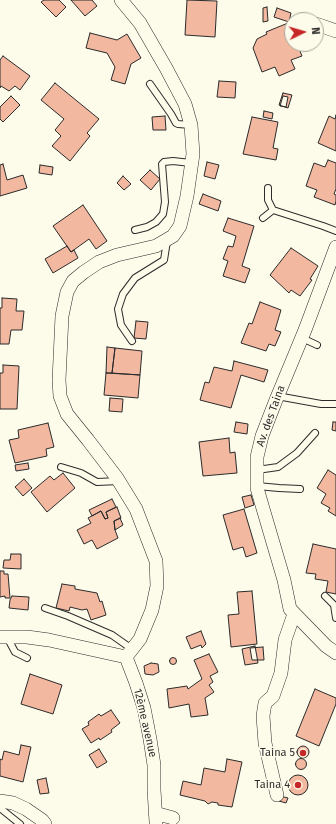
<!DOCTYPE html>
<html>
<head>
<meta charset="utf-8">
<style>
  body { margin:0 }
  #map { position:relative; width:336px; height:824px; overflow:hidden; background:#fdfbea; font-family:"Fira Sans",sans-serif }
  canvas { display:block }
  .north { position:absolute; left:284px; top:12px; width:40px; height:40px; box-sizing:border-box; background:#fdfbea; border:1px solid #a9a89e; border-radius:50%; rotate:85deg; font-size:11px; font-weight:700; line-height:16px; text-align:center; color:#2b2b2b }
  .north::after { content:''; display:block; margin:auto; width:14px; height:18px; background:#c62828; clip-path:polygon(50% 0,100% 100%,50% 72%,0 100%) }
</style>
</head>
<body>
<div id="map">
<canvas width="336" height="824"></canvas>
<div class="north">N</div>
</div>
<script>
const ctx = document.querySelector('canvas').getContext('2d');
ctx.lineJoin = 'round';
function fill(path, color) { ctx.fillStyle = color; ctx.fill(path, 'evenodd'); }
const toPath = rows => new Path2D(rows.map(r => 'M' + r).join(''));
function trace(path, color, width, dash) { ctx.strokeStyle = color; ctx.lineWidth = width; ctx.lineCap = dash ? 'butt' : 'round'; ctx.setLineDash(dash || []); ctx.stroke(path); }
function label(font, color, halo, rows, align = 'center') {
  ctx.font = font + ' "Fira Sans",sans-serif'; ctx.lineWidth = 3; ctx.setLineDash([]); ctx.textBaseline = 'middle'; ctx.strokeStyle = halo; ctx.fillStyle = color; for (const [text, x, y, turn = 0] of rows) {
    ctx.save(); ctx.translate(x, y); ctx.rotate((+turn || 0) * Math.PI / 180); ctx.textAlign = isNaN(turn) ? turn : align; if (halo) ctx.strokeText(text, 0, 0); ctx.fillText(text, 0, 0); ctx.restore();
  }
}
const building = toPath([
  [44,0,59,0,66,7,56,17,41,2,44,0],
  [71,0,92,0,97,6,85,16,71,0],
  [187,0,217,1,215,37,185,35,187,0],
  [267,7,268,21,263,22,263,8,267,7],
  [277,8,291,13,289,22,274,17,277,8],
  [288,23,292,33,292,44,297,44,302,56,291,60,295,69,279,76,275,67,262,72,253,48,257,39,267,34,266,32,288,23],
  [90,33,117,40,127,34,141,58,131,64,125,84,111,80,115,67,107,53,86,48,90,33],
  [3,56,30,76,20,90,15,86,9,91,1,86,0,88,0,60,3,56],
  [219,81,236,82,235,98,217,97,219,81],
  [55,83,99,119,87,133,90,136,70,161,52,146,61,136,55,130,64,119,41,100,55,83],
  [283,93,292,95,288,108,279,105,283,93],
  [11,96,20,105,3,122,0,119,0,107,11,96],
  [283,96,288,97,286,107,280,106,283,96],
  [264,111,273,113,272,119,263,117,264,111],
  [336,115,336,151,318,143,329,116,335,119,336,115],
  [165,116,166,130,153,130,152,117,165,116],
  [252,117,278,122,273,148,278,149,276,160,243,154,252,117],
  [328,160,336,163,336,189,334,194,336,195,336,201,335,205,314,197,317,190,306,186,314,163,325,167,328,160],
  [207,162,219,165,215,179,204,176,207,162],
  [3,164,7,180,23,175,27,188,0,196,0,165,3,164],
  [40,165,53,167,52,175,39,173,40,165],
  [150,170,160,179,151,190,140,180,150,170],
  [123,176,131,184,124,190,117,183,123,176],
  [203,194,221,201,218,211,199,204,203,194],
  [83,205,107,241,96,249,89,239,71,252,53,226,83,205],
  [228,218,254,226,242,266,250,269,245,283,223,276,228,261,223,259,228,246,233,247,236,236,223,231,228,218],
  [67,246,71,252,74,250,78,258,53,273,45,259,67,246],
  [291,248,318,266,310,279,312,280,300,296,291,290,289,293,270,275,291,248],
  [2,298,17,299,16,311,24,311,22,330,11,330,9,344,0,344,0,308,2,308,2,298],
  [260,302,281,310,275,330,281,332,275,346,269,344,266,351,241,343,249,323,252,324,260,302],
  [136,321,148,322,146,339,134,338,136,321],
  [107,347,115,348,112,373,106,373,107,347],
  [115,348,142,351,140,375,112,373,115,348],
  [234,361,268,370,264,382,241,375,231,408,200,400,205,382,209,383,214,367,232,371,234,361],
  [3,365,19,366,17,409,0,409,0,373,3,373,3,365],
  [106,373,140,375,138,398,104,395,106,373],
  [110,398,123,399,122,412,109,411,110,398],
  [236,422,248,424,247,434,234,432,236,422],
  [333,422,336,422,336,431,332,430,333,422],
  [48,423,54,447,46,449,47,456,15,463,9,440,19,438,18,430,48,423],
  [229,438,230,453,235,452,237,473,203,476,199,442,229,438],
  [28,463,29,469,16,471,15,465,28,463],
  [328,470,336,475,336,516,328,511,330,508,321,503,326,494,317,488,328,470],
  [63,473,75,488,47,512,31,492,50,476,54,480,63,473],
  [24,479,32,488,23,496,15,487,24,479],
  [251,495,254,505,245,508,242,497,251,495],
  [112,499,116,507,106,512,108,518,105,519,101,511,92,516,89,510,112,499],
  [117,507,121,518,114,521,115,530,118,538,97,549,92,540,84,544,77,530,91,523,88,518,101,511,105,519,108,518,106,512,117,507],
  [244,509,257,553,246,557,243,547,233,550,223,515,244,509],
  [120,518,123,525,115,530,114,521,120,518],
  [313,544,336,549,336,594,326,592,328,581,315,579,316,574,306,573,313,544],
  [11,554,21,554,21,569,3,568,4,560,10,560,11,554],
  [0,571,4,571,4,574,8,574,10,598,5,598,5,596,0,597,0,571],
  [62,584,75,586,75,589,97,593,100,602,102,601,106,615,91,620,87,609,82,610,70,607,69,611,56,608,62,584],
  [252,591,257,644,231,647,228,615,239,614,237,592,252,591],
  [12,596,29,597,28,610,9,608,10,600,12,596],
  [201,631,206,644,202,648,201,645,191,649,186,637,201,631],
  [255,646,258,663,245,665,242,649,255,646],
  [263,647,264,660,252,660,250,648,263,647],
  [209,654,218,672,210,676,213,682,209,685,214,692,205,698,208,715,191,717,189,704,169,708,167,689,187,686,188,689,202,679,194,660,209,654],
  '169.5 661a3.5 3.5 0 1 1 7 0a3.5 3.5 0 1 1-7 0Z',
  [151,663,158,664,159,672,153,675,145,674,144,666,151,663],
  [30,674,62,685,53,714,21,704,30,674],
  [315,689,336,698,336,704,319,746,296,736,315,689],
  [111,710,120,723,111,730,112,732,100,740,99,738,91,743,82,729,89,725,88,722,99,714,101,716,111,710],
  [21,745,31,747,23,782,0,776,0,759,2,760,4,751,19,755,21,745],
  '297 752a6 6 0 1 1 12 0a6 6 0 1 1-12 0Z',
  [99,749,107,762,97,768,89,755,99,749],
  '295.5 764a5.5 5.5 0 1 1 11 0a5.5 5.5 0 1 1-11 0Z',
  [227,759,242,762,232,807,218,805,218,803,212,802,208,804,205,801,180,795,183,781,201,785,204,768,225,772,227,759],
  '288 785a10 10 0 1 1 20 0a10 10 0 1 1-20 0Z',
  [46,778,49,793,40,794,37,780,46,778],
  [280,796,288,798,286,803,279,801,280,796]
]);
const service = toPath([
  [150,84,171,114,176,123,178,124,191,125],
  [268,188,268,200,273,210,323,226,336,231],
  [263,218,273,210],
  [135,230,147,227,156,222,163,214,165,202,162,164,164,162,173,161,191,163],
  [302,338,317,345],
  [132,341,121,325,118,309,123,294,135,278,164,260,167,241],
  [277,396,321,404,336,404],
  [61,467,81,473,97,482,119,481],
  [257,470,278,467,297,453,315,433],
  [257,486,279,488,300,489],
  [325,596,334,605,336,618],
  [45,608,68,616,112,635,132,649],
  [7,637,15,652,27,658],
  [0,808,20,824]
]);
const minor = toPath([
  [121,0,140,23,166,68,185,104,191,125,193,154,187,196,180,226,173,236,156,246,117,255,99,262,84,272,73,281,67,292,62,316,59,380,60,396,67,414,88,440,117,478,136,509,156,561,157,586,152,610,140,639,126,657],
  [316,24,336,31],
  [336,247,305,330,276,400,262,436,257,457,257,488,264,512,284,580,290,609,326,646,336,653],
  [0,637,27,637,49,640,126,657],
  [126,657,136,683,144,708,150,739,154,765,154,790,156,822],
  [277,795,265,743,263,716,265,703,273,696,281,673,285,640,294,614],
  [0,801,13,803,26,809,42,820,45,824],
  [155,813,173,818]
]);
const markers = [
  [303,753,4,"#c62828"],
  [298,785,4,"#c62828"]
];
const streetNames = [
  ["Av. des Taina",271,416,-70],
  ["12ème avenue",145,723,77]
];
const poiNames = [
  ["Taina 5",295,753],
  ["Taina 4",290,785]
];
fill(building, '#f2b8a0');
trace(building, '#2b2b2b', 1);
trace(service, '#2b2b2b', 8);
trace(minor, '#2b2b2b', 14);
trace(service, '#fdfbea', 6);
trace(minor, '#fdfbea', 13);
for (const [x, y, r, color] of markers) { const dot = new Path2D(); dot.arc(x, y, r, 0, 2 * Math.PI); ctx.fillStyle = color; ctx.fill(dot); trace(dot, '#fdfbea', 1.5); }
label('11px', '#2b2b2b', '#fdfbea', streetNames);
label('11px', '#2b2b2b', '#fdfbea', poiNames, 'right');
</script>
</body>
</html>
